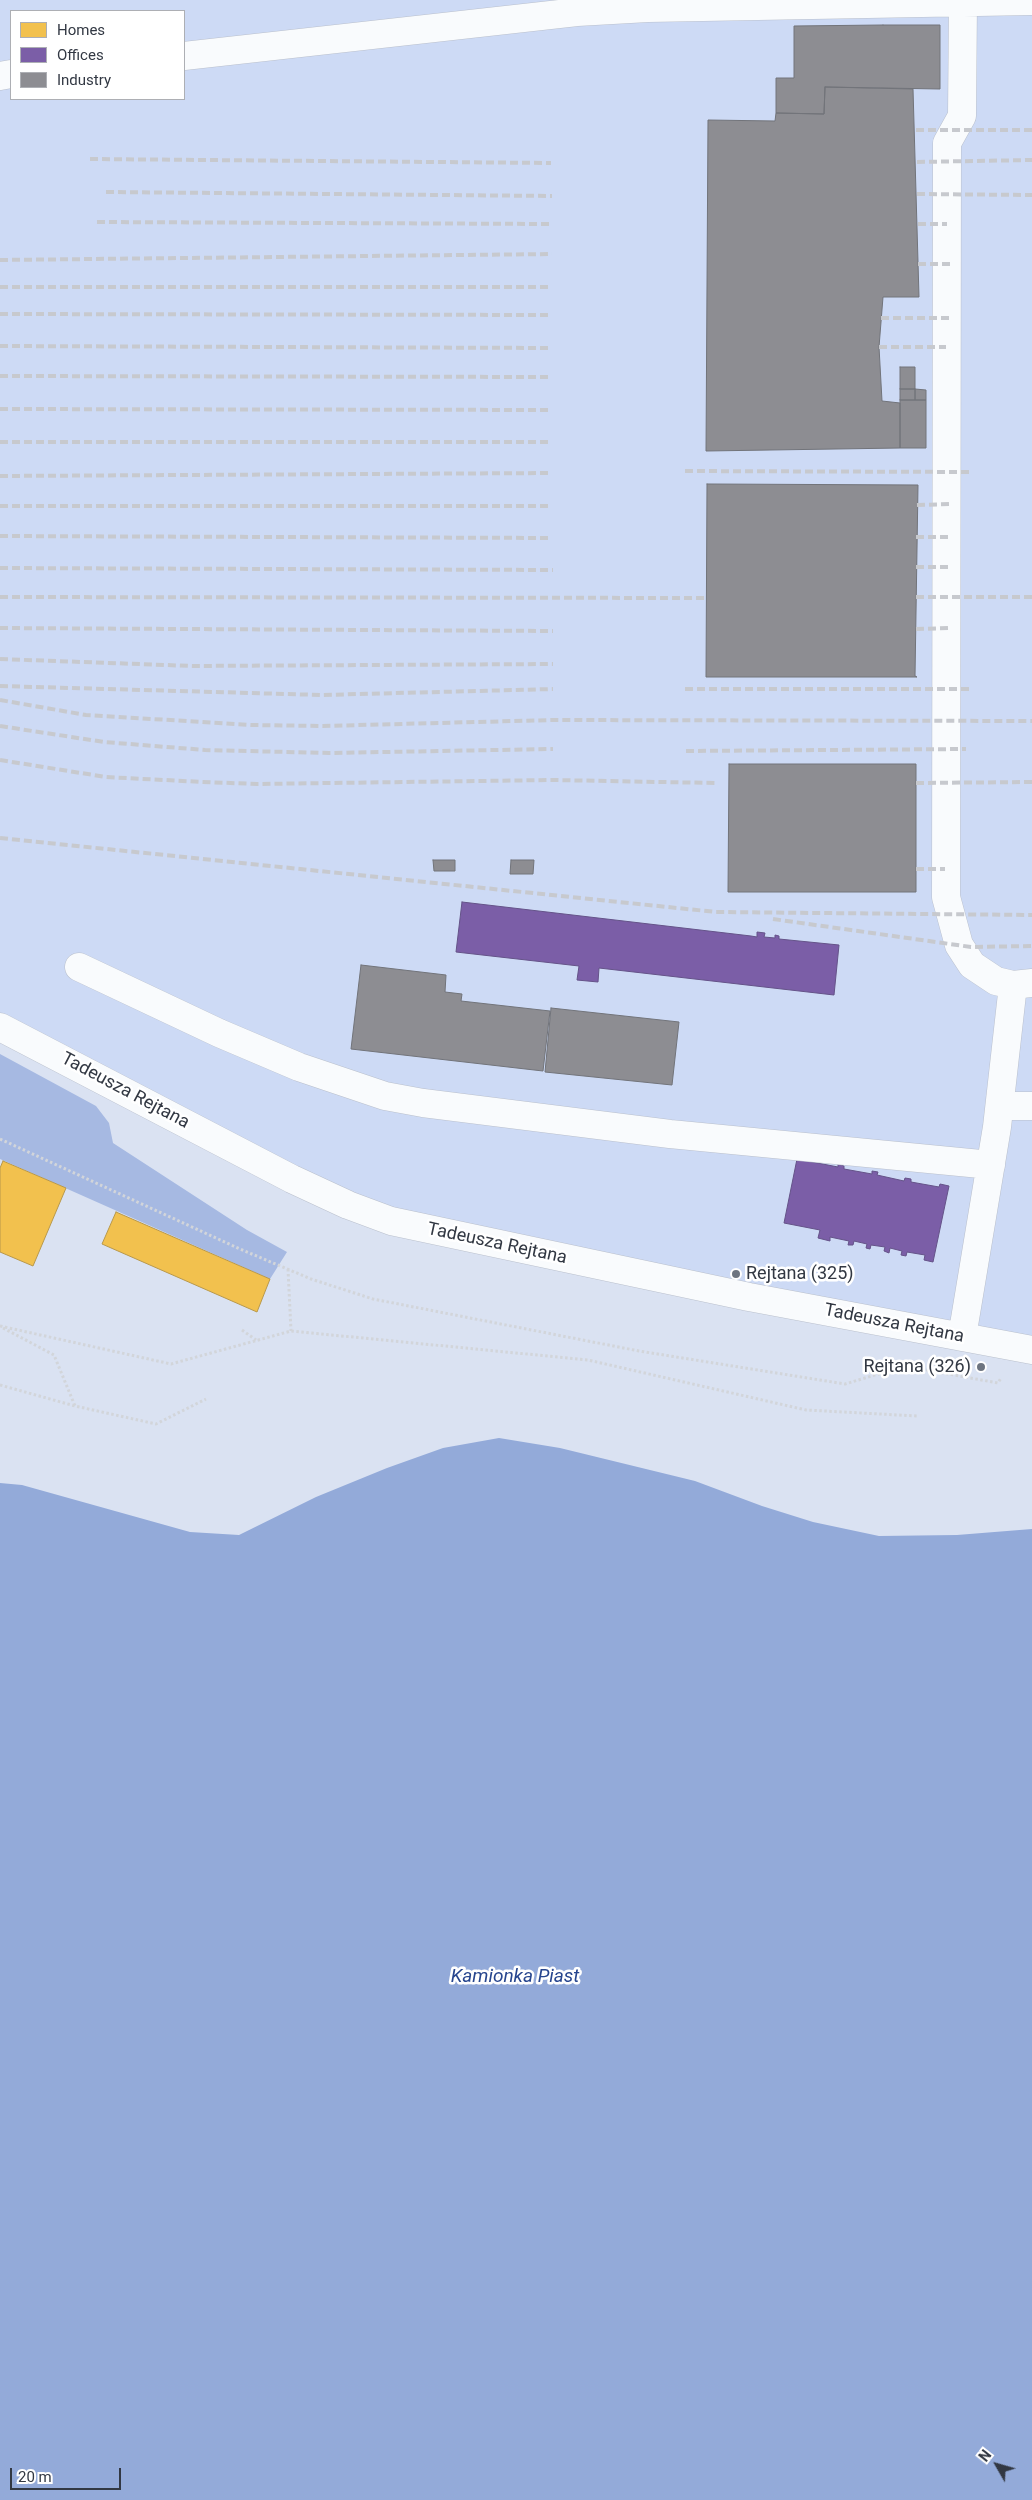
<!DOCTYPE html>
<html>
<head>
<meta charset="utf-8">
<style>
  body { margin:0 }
  #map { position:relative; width:1032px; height:2500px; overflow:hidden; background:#dae2f2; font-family:Roboto,sans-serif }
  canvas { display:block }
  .legend { position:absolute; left:10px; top:10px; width:175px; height:90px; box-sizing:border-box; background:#fff; border:1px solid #adafb4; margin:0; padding:6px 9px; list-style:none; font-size:15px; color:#323843 }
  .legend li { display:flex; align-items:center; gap:10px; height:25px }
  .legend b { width:25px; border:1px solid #adafb4 }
  .north { position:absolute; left:972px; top:2440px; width:50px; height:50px; -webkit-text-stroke:4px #fff; paint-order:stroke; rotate:308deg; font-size:14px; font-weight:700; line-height:20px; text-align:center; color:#323843 }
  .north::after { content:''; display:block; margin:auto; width:18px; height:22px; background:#323843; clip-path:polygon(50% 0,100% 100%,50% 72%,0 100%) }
  .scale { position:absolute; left:10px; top:2468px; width:111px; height:22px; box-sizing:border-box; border:2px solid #323843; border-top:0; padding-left:6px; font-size:15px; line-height:18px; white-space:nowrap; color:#323843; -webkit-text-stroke:4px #fff; paint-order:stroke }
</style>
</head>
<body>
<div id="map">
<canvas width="1032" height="2500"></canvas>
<ul class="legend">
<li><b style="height:14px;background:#f2c14e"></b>Homes</li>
<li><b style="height:14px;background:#7b5ea7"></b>Offices</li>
<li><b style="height:14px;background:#8d8d92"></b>Industry</li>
</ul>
<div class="north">N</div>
<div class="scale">20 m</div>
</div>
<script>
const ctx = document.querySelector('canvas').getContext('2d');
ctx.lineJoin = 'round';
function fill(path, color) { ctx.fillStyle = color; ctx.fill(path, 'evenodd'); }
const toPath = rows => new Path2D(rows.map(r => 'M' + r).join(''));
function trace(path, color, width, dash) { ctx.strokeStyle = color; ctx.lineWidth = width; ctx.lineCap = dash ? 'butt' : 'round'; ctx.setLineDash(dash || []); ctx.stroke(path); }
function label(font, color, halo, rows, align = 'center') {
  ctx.font = font + ' Roboto,sans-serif'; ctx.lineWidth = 5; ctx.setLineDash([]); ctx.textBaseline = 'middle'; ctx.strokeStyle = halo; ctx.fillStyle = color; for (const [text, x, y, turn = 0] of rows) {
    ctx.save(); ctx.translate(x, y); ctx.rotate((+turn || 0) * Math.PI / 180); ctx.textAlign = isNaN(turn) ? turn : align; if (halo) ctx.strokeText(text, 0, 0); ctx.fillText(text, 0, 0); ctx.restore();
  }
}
const built = toPath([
  [0,0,1032,0,1032,1350,391,1221,0,1027],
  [11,11,184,11,184,99,11,99]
]);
const forest = toPath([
  [0,1054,96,1106,109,1123,113,1143,247,1230,287,1252,270,1279,0,1159]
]);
const water = toPath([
  [499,1438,560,1448,695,1481,762,1506,813,1522,879,1536,957,1535,1032,1529,1032,2500,0,2500,0,1483,22,1485,190,1532,239,1535,316,1497,387,1468,443,1448]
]);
const homes = toPath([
  [3,1161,66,1188,33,1266,0,1252,0,1168,3,1161],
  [116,1212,270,1279,257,1312,102,1244,116,1212]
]);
const offices = toPath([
  [462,902,751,936,757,937,757,932,765,933,764,937,775,938,775,935,779,936,779,939,839,945,834,995,599,968,598,982,577,980,579,966,456,952,462,902],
  [797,1159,838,1167,838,1164,844,1166,844,1169,872,1174,872,1171,878,1172,877,1175,904,1181,905,1178,911,1179,911,1182,939,1187,940,1184,949,1186,933,1262,924,1260,925,1255,907,1252,906,1256,901,1255,902,1251,890,1248,889,1253,884,1251,885,1247,871,1245,870,1249,866,1248,867,1244,854,1241,853,1245,848,1245,849,1241,830,1237,830,1241,818,1238,820,1230,784,1223,797,1159]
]);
const industry = toPath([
  [883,25,940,25,940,89,825,87,824,114,776,113,776,78,794,78,794,26,883,25],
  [825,87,913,89,919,297,883,297,879,347,882,401,900,403,900,448,706,451,708,120,775,121,776,113,824,114,825,87],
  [900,367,915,367,915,389,900,389,900,367],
  [900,389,915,389,915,400,900,400,900,389],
  [915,389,926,390,926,400,915,400,915,389],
  [900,400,926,400,926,448,900,448,900,400],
  [707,484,918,485,915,676,917,677,706,677,707,484],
  [729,764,916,764,916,892,728,892,729,764],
  [433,860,455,860,455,871,434,871,433,860],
  [511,860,534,860,533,874,510,874,511,860],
  [361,965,446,975,445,992,462,994,461,1001,550,1011,543,1071,351,1049,361,965],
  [551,1008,679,1022,672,1085,545,1072,551,1008]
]);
const path = toPath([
  [0,1139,240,1249,311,1279,373,1299,639,1351,845,1384,905,1366,998,1383,1001,1378],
  [288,1269,291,1331],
  [0,1326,171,1364,291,1331,588,1360,806,1410,917,1416],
  [3,1328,54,1355,75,1406],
  [242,1330,256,1340],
  [0,1385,75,1406,156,1424,206,1399]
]);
const minor = toPath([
  [963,2,962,116,947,143,946,897,959,945,972,965,996,981,1013,985],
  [184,56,577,12,648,8,1032,1],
  [0,76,11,74],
  [79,967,219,1033,299,1067,385,1096,423,1103,670,1134,991,1165],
  [0,1027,292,1179,348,1205,391,1221,749,1297,1032,1350],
  [1000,1106,1032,1106],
  [962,1337,997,1127,1013,985,1032,983]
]);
const rail = toPath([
  [916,130,1032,130],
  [90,159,551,163],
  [917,162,1032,160],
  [106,192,552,196],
  [917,194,1032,195],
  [97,222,552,224],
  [918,224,947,224],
  [0,260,552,254],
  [918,264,951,264],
  [0,287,552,287],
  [0,314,552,315],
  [881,318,951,318],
  [0,346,552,348],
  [879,347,946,347],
  [0,376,552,377],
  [0,409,552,410],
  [0,442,552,442],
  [685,471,970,472],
  [0,476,552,473],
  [917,505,950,504],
  [0,506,552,506],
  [0,536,552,538],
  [916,537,952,537],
  [916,567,950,567],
  [0,568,553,570],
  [0,597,707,598],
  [916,597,1032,597],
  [0,628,553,631],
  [916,629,950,628],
  [0,659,192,666,553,664],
  [0,686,322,695,553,689],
  [685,689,973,689],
  [0,700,86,715,252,725,323,726,553,720,1032,721],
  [0,726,104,742,205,750,329,753,553,749],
  [686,751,966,749],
  [0,760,106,777,203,782,257,784,553,780,715,783],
  [916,783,1032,782],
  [0,838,716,912,1032,915],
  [916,869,945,869],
  [773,919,971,947,1032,946]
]);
const markers = [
  [736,1274,5,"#6d7480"],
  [981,1367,5,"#6d7480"]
];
const streetNames = [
  ["Tadeusza Rejtana",125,1091,28],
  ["Tadeusza Rejtana",497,1244,12],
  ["Tadeusza Rejtana",894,1324,11]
];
const poiNames = [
  ["Rejtana (325)",746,1274],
  ["Rejtana (326)",971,1367,"right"]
];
const waterNames = [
  ["Kamionka Piast",515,1977]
];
fill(built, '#cddaf5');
fill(forest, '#a6b9e2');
fill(water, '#93aad9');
fill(homes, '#f2c14e');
trace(homes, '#b8984b', 1);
fill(offices, '#7b5ea7');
trace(offices, '#655389', 1);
fill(industry, '#8d8d92');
trace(industry, '#72747a', 1);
trace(minor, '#bac0cd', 29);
trace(path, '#d2d5da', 3, [2.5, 2.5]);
trace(minor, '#f9fbfd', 28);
trace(rail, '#c7c9ce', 4, [8, 4]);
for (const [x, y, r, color] of markers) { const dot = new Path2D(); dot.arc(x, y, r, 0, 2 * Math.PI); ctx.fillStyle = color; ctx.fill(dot); trace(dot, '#fff', 2); }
label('18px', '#323843', '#fff', streetNames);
label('18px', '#323843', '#fff', poiNames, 'left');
label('italic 19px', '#26458e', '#fff', waterNames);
</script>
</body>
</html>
